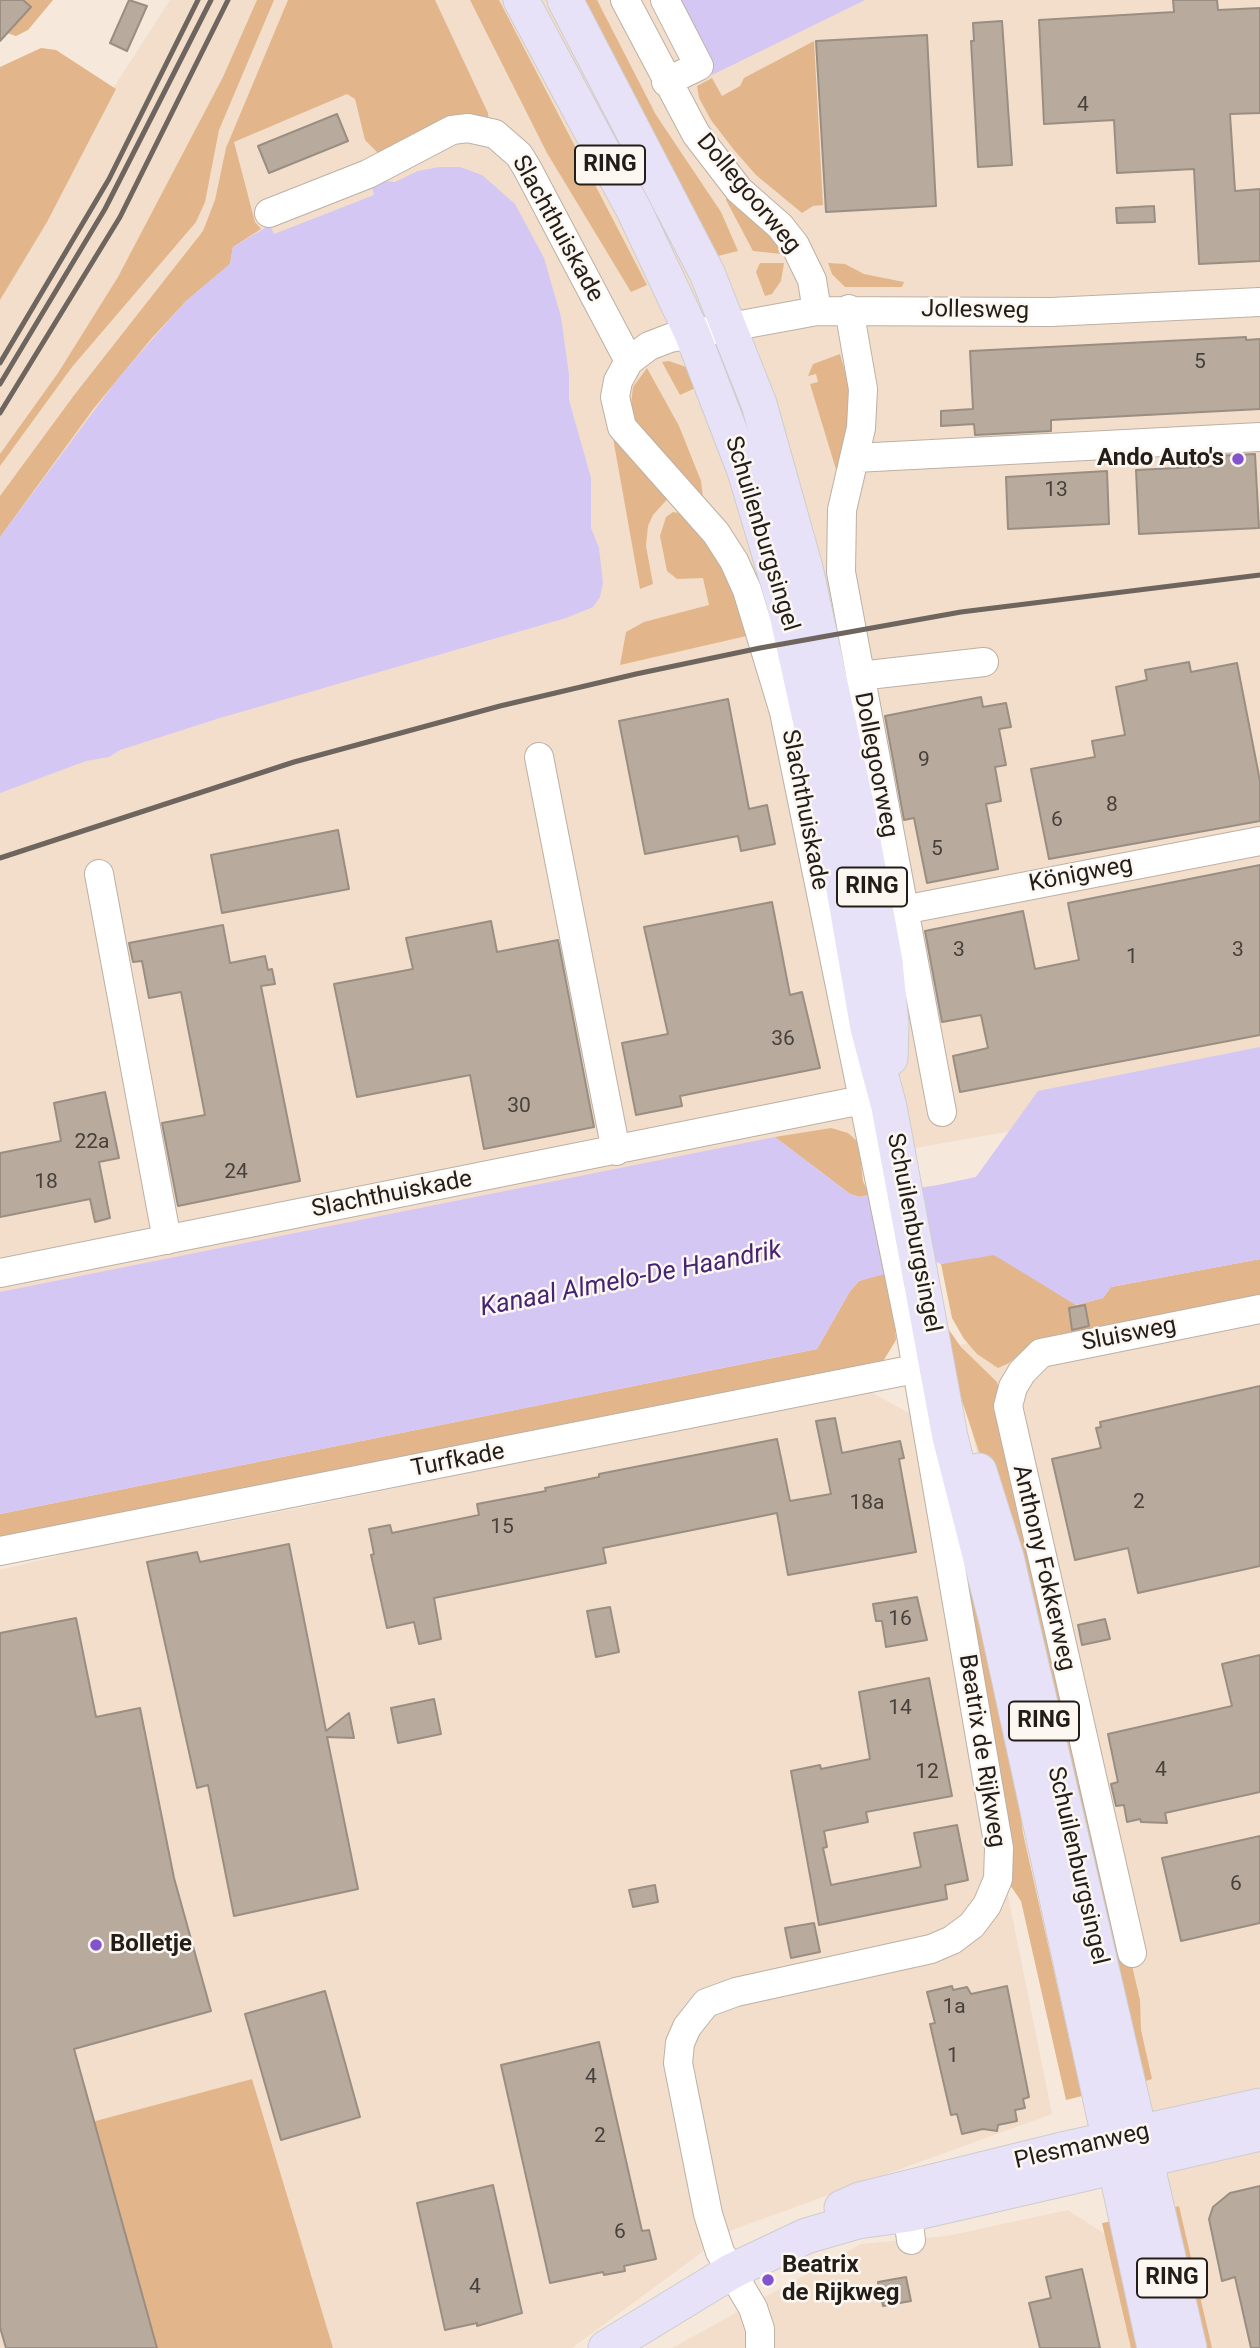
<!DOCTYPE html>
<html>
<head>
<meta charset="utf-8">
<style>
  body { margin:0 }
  canvas { display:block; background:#f6e8db }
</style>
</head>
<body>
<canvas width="1260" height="2348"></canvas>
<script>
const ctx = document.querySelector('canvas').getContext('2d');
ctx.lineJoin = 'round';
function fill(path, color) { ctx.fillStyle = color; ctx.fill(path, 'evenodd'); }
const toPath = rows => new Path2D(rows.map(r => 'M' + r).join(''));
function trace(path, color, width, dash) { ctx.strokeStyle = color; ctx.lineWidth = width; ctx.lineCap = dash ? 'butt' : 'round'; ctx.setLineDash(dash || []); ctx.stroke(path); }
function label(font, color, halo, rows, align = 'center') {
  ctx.font = font + ' Roboto,sans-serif'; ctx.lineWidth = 5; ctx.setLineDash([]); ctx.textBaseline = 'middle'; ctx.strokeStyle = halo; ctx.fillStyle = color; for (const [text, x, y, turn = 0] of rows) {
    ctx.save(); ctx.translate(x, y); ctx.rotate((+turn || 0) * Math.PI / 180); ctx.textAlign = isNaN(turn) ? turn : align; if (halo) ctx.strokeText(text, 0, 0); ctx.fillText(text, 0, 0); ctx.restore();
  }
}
const built = toPath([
  [170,0,1260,0,1260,1087,0,1310,0,264],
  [1260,1288,1260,2348,1177,2348,953,1346],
  [867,1390,911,1414,1052,2114,732,2230,572,2348,0,2348,0,1570,155,1532,192,1529,314,1505],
  [1068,2210,1114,2240,1139,2348,672,2348,861,2244,947,2236]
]);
const green = toPath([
  [23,0,53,0,28,30,16,36,7,33,30,7],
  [257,0,274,0,219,130,205,202,196,222,72,367,0,466,0,454,58,373,118,277,223,77],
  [288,0,435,0,488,113,489,124,452,122,378,153,365,140,355,99,347,94,234,142,255,222,261,229,233,247,230,264,186,301,151,339,94,408,0,537,0,496,75,394,203,231,215,200,226,148],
  [470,0,499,0,647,285,631,292,547,153],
  [577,0,597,0,656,115,721,212,738,251,714,257],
  [814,41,823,205,813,206,802,213,756,175,734,150,711,120,699,98,697,86,712,78,722,96,740,86,744,78],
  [41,48,56,50,116,89,47,222,0,300,0,67],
  [728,193,776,241,782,254,753,251,726,200],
  [760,263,784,263,781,281,772,294,765,296,756,272],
  [828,263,845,264,864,274,904,282,902,287,845,287,832,274],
  [840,354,848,382,851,412,838,476,810,384,818,382,816,374,808,376,813,364],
  [669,361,686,367,700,386,680,395,662,362],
  [647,368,679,426,701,481,703,498,639,430,630,411,633,387],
  [613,438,671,495,653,515,648,526,646,546,653,584,640,589],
  [673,512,686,514,706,537,732,587,751,635,620,665,626,632,644,622,709,605,703,578,677,579,667,571,660,536,666,517],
  [831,1128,848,1133,859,1143,863,1181,869,1195,860,1197,850,1194,775,1137],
  [980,1255,994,1255,1005,1260,1076,1305,1103,1298,1111,1287,1260,1259,1260,1302,1027,1348,1009,1363,998,1368,977,1354,964,1339,952,1318,941,1264],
  [885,1273,894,1314,896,1340,882,1363,0,1541,0,1514,817,1349,850,1291,859,1281],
  [942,1320,961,1347,997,1382,1140,2000,1141,2030,1152,2079,1136,2084,996,1503,957,1386],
  [934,1395,1008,1721,1023,1833,1082,2096,1066,2100,1021,1901,1008,1882],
  [252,2079,333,2348,156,2348,92,2122],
  [1179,2206,1212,2348,1203,2348,1171,2208],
  [1118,2220,1150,2348,1131,2348,1102,2223]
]);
const water = toPath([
  [674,0,865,0,712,75],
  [440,167,460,167,482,175,515,204,544,258,561,317,569,375,569,400,591,478,591,528,599,548,603,583,600,597,593,607,566,618,220,718,120,750,109,757,86,761,0,793,0,537,120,376,186,301,230,264,233,247,270,225,274,234,374,195,372,187,383,181,395,182,418,171],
  [1260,1047,1260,1259,1111,1287,1103,1298,1076,1305,994,1255,941,1264,934,1261,859,1281,850,1291,817,1349,0,1514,0,1292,775,1137,850,1194,860,1197,938,1185,976,1177,1038,1091]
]);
const building = toPath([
  [0,0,23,0,31,7,0,41,0,0],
  [129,0,147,6,127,51,110,43,129,0],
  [1173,0,1217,0,1218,10,1260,8,1260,113,1230,114,1235,191,1260,189,1260,261,1199,264,1194,169,1117,173,1114,120,1044,124,1039,20,1174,12,1173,0],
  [1002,21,1012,165,978,167,971,41,974,41,973,23,1002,21],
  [927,35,936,206,826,212,816,41,927,35],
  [337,114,348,141,269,173,258,146,337,114],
  [1154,206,1155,222,1117,223,1116,208,1154,206],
  [1246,337,1246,340,1260,339,1260,409,1051,420,1051,431,975,435,974,424,941,426,941,411,973,409,970,351,1246,337],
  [1255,454,1259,528,1139,534,1136,470,1217,466,1216,456,1255,454],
  [1107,471,1109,524,1008,529,1006,477,1107,471],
  [1189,662,1191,672,1237,663,1260,781,1260,821,1049,859,1031,769,1095,757,1092,741,1125,735,1116,687,1147,680,1145,670,1189,662],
  [981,697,983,707,1006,703,1011,727,999,729,1006,765,995,767,1001,801,986,804,998,869,927,883,914,818,904,820,885,716,981,697],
  [728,699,749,809,767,805,775,844,741,851,738,836,645,854,619,721,728,699],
  [338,830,349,889,222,913,211,855,338,830],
  [1260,865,1260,1035,960,1092,953,1056,988,1048,981,1015,942,1022,925,931,1023,911,1035,969,1079,960,1068,903,1260,865],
  [772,902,790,995,802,992,820,1068,680,1096,682,1106,636,1115,622,1043,668,1034,644,927,772,902],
  [491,921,497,952,558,940,594,1127,484,1149,470,1075,357,1097,334,984,413,969,406,938,491,921],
  [223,925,230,963,265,956,268,970,272,969,275,984,261,986,300,1181,178,1206,162,1123,205,1115,181,992,149,998,142,961,133,962,129,943,223,925],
  [105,1092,119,1158,99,1162,110,1218,95,1222,90,1199,0,1217,0,1153,61,1141,54,1103,105,1092],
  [1085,1305,1089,1326,1072,1330,1069,1308,1085,1305],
  [1260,1386,1260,1566,1138,1593,1128,1548,1075,1560,1052,1459,1101,1448,1096,1428,1101,1427,1100,1422,1260,1386],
  [835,1418,842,1453,900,1441,904,1458,899,1459,916,1552,788,1575,777,1513,603,1548,606,1563,434,1598,441,1639,419,1644,414,1622,387,1628,371,1555,374,1554,369,1529,390,1525,392,1533,479,1515,477,1504,546,1491,545,1488,599,1477,599,1474,777,1439,790,1501,831,1494,816,1421,835,1418],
  [289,1544,326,1731,349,1713,354,1738,327,1737,358,1889,234,1916,208,1785,197,1788,147,1562,197,1552,200,1562,289,1544],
  [917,1597,927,1640,886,1647,882,1621,876,1621,873,1604,917,1597],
  [610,1607,619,1652,596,1657,587,1611,610,1607],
  [76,1618,96,1717,140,1708,174,1878,211,2011,74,2049,157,2348,6,2348,0,2327,0,1633,76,1618],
  [1105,1619,1110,1639,1082,1645,1078,1625,1105,1619],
  [1260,1655,1260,1792,1165,1813,1167,1823,1141,1822,1140,1819,1127,1822,1124,1805,1116,1806,1111,1784,1118,1782,1108,1734,1232,1706,1222,1664,1260,1655],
  [929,1678,952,1796,866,1812,868,1822,824,1831,827,1847,823,1848,831,1885,921,1867,914,1833,957,1825,968,1880,945,1885,947,1899,819,1925,791,1771,820,1765,821,1769,870,1759,859,1692,929,1678],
  [434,1699,441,1734,398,1743,391,1708,434,1699],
  [1260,1836,1260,1923,1181,1941,1162,1858,1260,1836],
  [655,1885,658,1902,633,1907,629,1890,655,1885],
  [814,1923,820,1952,791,1958,785,1928,814,1923],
  [952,1986,953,1990,967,1987,971,1994,1007,1986,1029,2097,1023,2099,1025,2108,1015,2110,1017,2121,998,2125,997,2131,983,2129,962,2134,957,2114,951,2115,930,2024,935,2023,927,1992,952,1986],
  [325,1991,360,2117,281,2140,245,2014,325,1991],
  [599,2042,642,2231,649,2230,656,2259,624,2266,625,2271,604,2275,603,2272,550,2283,501,2065,599,2042],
  [493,2185,522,2313,477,2326,477,2323,445,2330,417,2203,493,2185],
  [1260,2186,1260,2348,1251,2348,1235,2277,1222,2281,1209,2219,1213,2207,1230,2193,1260,2186],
  [1082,2269,1100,2348,1040,2348,1029,2303,1051,2298,1046,2277,1082,2269],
  [906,2277,911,2301,883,2306,878,2282,906,2277]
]);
const minor = toPath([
  [625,0,696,134,739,190,780,226,795,245,812,280,817,311],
  [665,0,699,66,666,82],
  [269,213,368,174,452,130,468,128,495,134,519,155,527,168,629,361],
  [849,309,863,389,861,428,842,510,841,572,942,1112],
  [855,458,1260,437],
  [859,676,984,662],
  [539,757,616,1151],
  [99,874,167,1240],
  [903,910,1260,841],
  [0,1273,862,1100],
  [0,1551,915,1369],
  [1132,1953,1008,1406,1013,1387,1022,1372,1041,1353,1260,1309],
  [905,2194,911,2240],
  [760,2348,760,2329,753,2308,720,2252,708,2214,678,2063,680,2043,687,2027,706,2003,736,1992,931,1949,952,1940,972,1925,987,1905,998,1879,999,1848,910,1329,784,712,747,590,734,561,716,533,622,427,615,397,618,381,629,361,649,346,670,338,817,311,1051,312,1260,302]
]);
const major = toPath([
  [521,0,635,212,692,333,745,471,785,605,831,814,868,1028,889,1107,950,1437,997,1622,1155,2348],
  [565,0,707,273,759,404,805,568,858,813,885,962,891,1024,890,1058],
  [979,1471,1006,1557,1189,2348],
  [842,2208,860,2200,1066,2149,1260,2106],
  [606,2348,732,2271,806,2236,858,2221,909,2214,1260,2133]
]);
const rail = toPath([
  [0,363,109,179,198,0],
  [0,384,105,209,211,0],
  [0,413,120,217,228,0],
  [0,858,294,762,500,706,636,674,760,648,961,612,1260,575]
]);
const markers = [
  [1238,459,7,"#8253cc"],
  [96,1945,7,"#8253cc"],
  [768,2280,7,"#8253cc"]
];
const numberNames = [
  ["4",1083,106],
  ["5",1200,363],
  ["13",1056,491],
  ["9",924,761],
  ["8",1112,806],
  ["6",1057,821],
  ["5",937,850],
  ["3",959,951],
  ["3",1238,951],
  ["1",1132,958],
  ["36",783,1040],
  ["30",519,1107],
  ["22a",92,1143],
  ["24",236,1173],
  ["18",46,1183],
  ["2",1139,1503],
  ["18a",867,1504],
  ["15",502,1528],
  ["16",900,1620],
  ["14",900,1709],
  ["4",1161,1771],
  ["12",927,1773],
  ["6",1236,1885],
  ["1a",954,2008],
  ["1",953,2057],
  ["4",591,2078],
  ["2",600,2137],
  ["6",620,2233],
  ["4",475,2288]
];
const shields = [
  [610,165,70],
  [872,887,70],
  [1044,1721,70],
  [1172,2278,70]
];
const shieldNames = [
  ["RING",610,165],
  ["RING",872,887],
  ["RING",1044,1721],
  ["RING",1172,2278]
];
const streetNames = [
  ["Dollegoorweg",748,194,50],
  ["Slachthuiskade",557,229,61],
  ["Jollesweg",975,311,1],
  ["Schuilenburgsingel",761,534,73],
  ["Dollegoorweg",875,765,79],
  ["Slachthuiskade",804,810,79],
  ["Königweg",1081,875,-11],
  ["Slachthuiskade",392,1195,-11],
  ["Schuilenburgsingel",913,1233,79],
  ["Sluisweg",1129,1335,-11],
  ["Turfkade",458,1461,-11],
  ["Anthony Fokkerweg",1043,1568,77],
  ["Beatrix de Rijkweg",981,1751,81],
  ["Schuilenburgsingel",1077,1866,77],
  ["Plesmanweg",1082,2147,-13]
];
const poiNames = [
  ["Ando Auto's",1224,459,"right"],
  ["Bolletje",110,1945],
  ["Beatrix",782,2266],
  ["de Rijkweg",782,2294]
];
const waterNames = [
  ["Kanaal Almelo-De Haandrik",631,1280,-11]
];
fill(built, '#f2decb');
fill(green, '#e2b68a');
fill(water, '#d4c7f4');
fill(building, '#b8ab9e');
trace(building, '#9a8e82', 2);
trace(minor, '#bdb0a4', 30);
trace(major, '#cecdcc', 37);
trace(minor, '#fff', 28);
trace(major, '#e8e2f9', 35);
trace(rail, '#6e665e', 5);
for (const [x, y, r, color] of markers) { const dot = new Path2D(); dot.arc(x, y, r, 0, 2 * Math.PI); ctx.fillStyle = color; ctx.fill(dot); trace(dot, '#fdf7f2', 2.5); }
label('21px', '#48403a', null, numberNames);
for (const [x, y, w] of shields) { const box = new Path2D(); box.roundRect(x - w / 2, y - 19.5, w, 39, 5); ctx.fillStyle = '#fdf7f2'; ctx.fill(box); trace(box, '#221d18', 2); }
label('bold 23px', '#221d18', null, shieldNames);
label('24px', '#221d18', '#fdf7f2', streetNames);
label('bold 24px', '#221d18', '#fdf7f2', poiNames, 'left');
label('italic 26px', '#452375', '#fdf7f2', waterNames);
</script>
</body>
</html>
